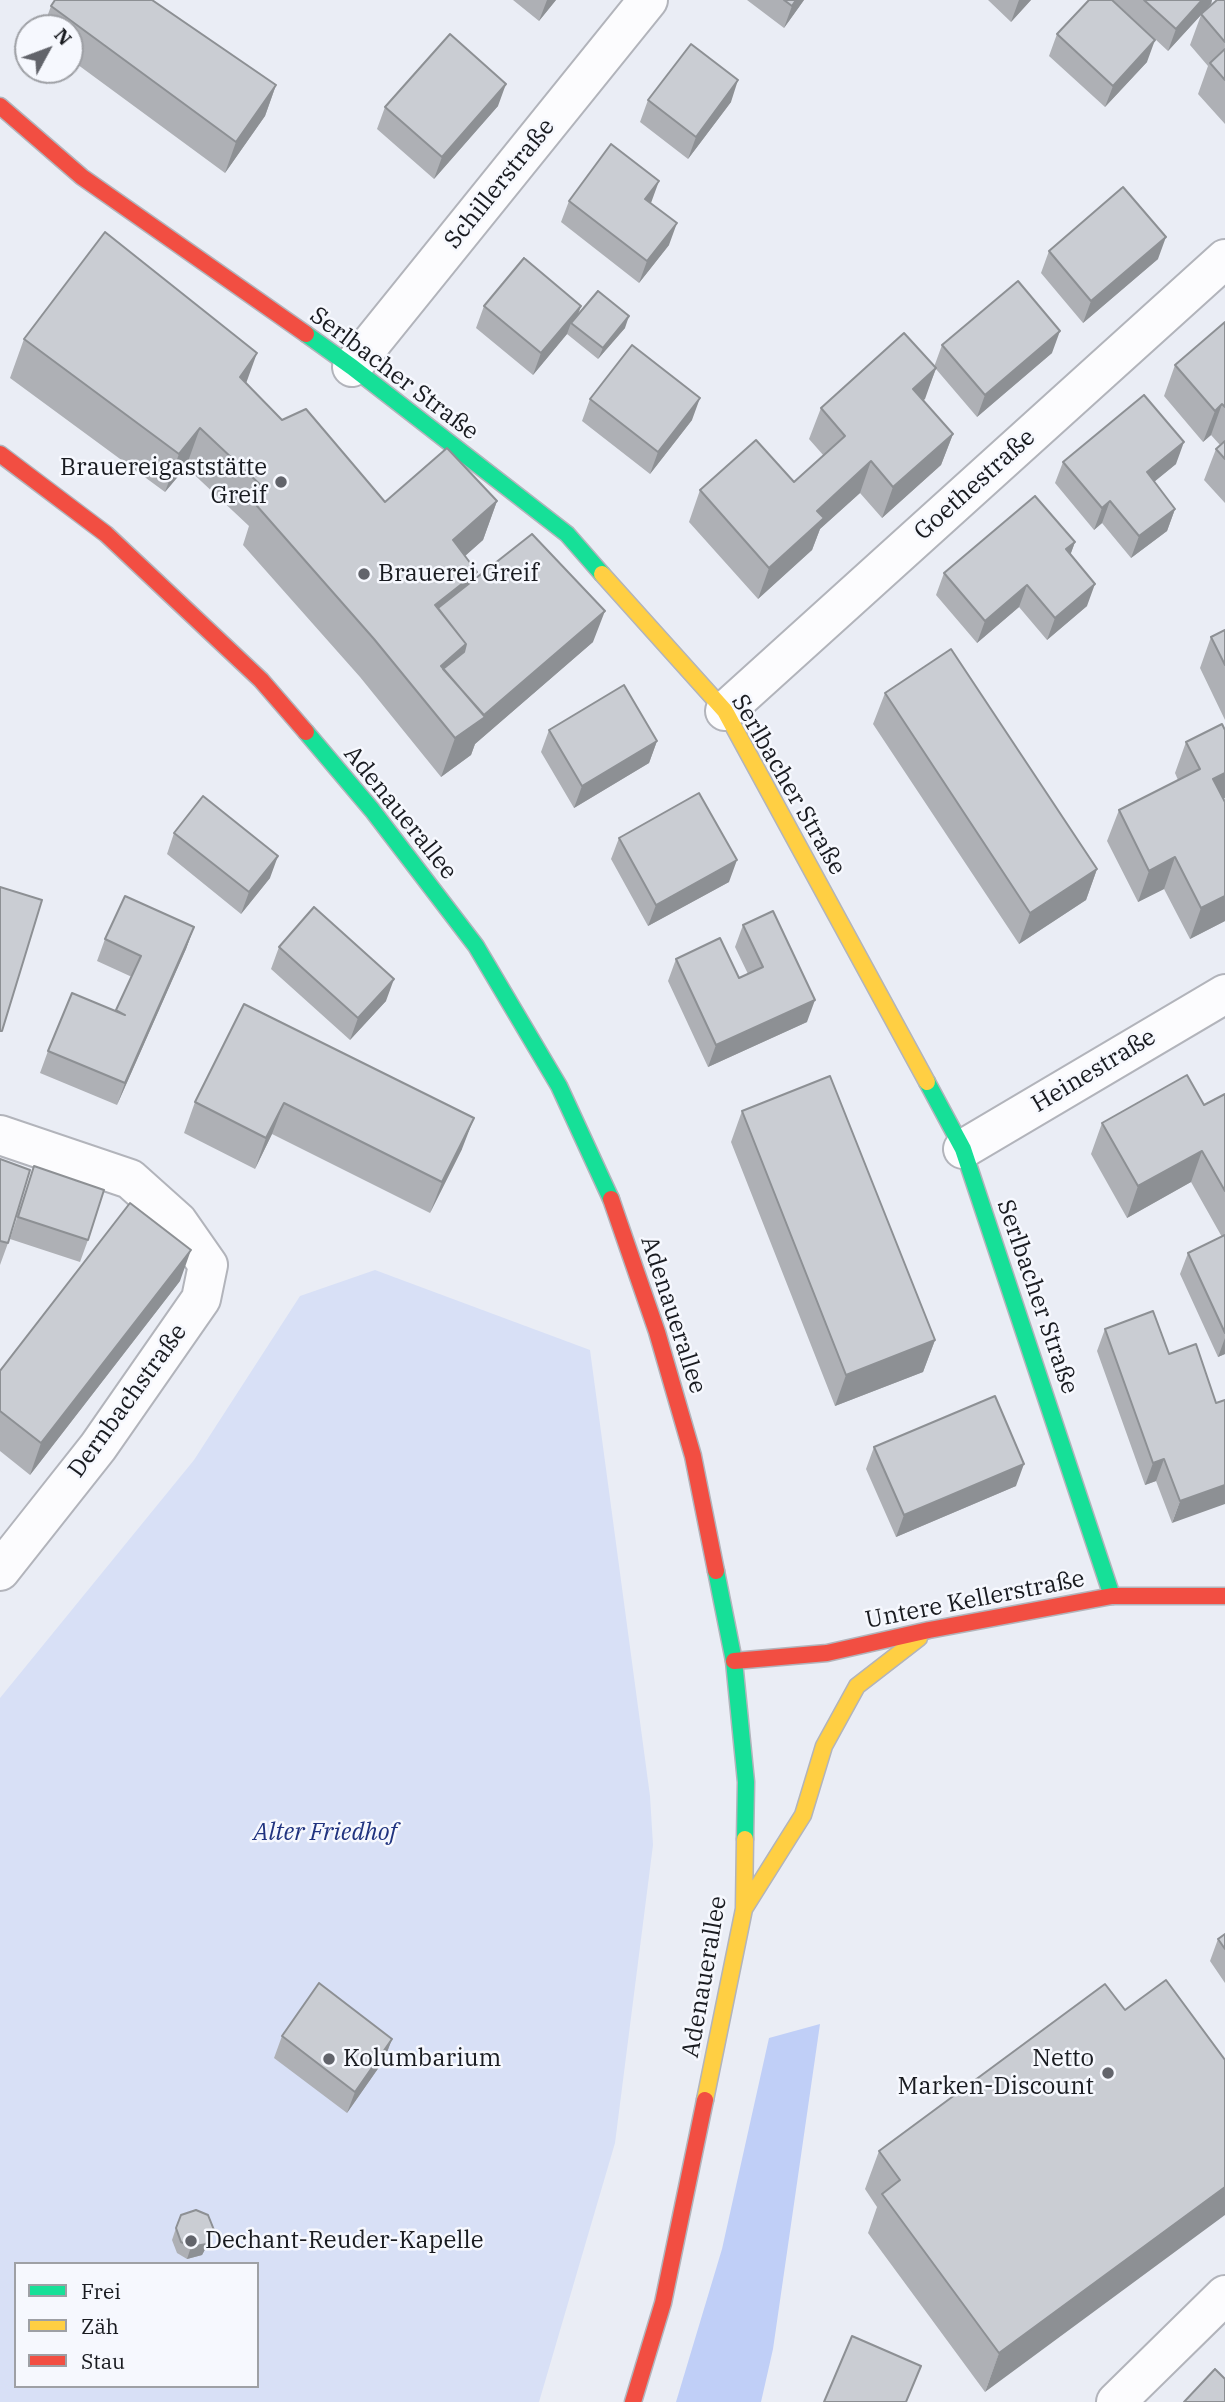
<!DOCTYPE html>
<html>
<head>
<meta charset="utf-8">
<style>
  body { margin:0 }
  #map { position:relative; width:1225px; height:2402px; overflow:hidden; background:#eaedf5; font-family:"IBM Plex Serif",serif }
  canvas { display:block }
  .legend { position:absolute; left:14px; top:2262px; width:245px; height:126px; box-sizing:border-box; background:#f6f8fe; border:2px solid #9ea0a5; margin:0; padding:9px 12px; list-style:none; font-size:21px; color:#191b20 }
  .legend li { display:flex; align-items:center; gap:14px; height:35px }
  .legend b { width:35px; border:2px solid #9ea0a5 }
  .north { position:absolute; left:14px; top:14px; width:70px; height:70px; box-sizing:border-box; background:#f6f8fe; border:2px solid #9ea0a5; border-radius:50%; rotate:49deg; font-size:19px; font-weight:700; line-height:28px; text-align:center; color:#191b20 }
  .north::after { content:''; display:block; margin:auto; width:24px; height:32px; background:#62646b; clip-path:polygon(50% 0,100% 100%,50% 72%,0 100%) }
</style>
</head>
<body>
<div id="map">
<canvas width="1225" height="2402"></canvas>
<ul class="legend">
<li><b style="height:9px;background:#16e098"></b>Frei</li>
<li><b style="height:9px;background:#ffcf43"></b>Zäh</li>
<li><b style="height:9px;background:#f24e42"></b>Stau</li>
</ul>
<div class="north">N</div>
</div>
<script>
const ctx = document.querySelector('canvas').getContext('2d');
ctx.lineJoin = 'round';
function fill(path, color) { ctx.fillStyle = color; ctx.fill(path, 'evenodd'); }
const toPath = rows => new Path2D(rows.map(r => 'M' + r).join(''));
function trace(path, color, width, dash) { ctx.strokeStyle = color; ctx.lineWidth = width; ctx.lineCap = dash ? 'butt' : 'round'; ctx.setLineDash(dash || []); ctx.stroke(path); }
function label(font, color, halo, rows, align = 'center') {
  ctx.font = font + ' "IBM Plex Serif",serif'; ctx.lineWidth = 5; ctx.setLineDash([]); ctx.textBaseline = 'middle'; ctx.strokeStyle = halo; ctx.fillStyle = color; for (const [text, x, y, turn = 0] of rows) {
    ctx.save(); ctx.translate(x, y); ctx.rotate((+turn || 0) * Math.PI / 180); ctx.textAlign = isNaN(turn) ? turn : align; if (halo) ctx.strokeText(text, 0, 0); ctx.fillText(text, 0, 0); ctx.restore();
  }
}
const green = toPath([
  [375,1270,590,1350,650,1796,653,1845,615,2143,539,2402,0,2402,0,1698,194,1460,300,1296],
  [16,2264,257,2264,257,2386,16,2386]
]);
const forest = toPath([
  [820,2024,773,2349,761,2402,676,2402,722,2249,769,2038]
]);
const street = toPath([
  [352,367,648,0],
  [725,711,1225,259],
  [0,1135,130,1179,178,1222,208,1265,201,1299,98,1447,0,1571],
  [963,1149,1225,994],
  [1116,2402,1225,2295]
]);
const fast = toPath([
  [306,334,352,367,567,534,602,574],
  [306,732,372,810,476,946,559,1086,611,1199],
  [927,1082,963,1149,1112,1596],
  [716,1571,734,1661,746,1782,745,1839]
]);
const slow = toPath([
  [602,574,725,711,927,1082],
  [744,1909,803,1815,824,1746,857,1686,919,1638],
  [705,2100,744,1909,745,1839]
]);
const jam = toPath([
  [0,106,82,177,306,334],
  [0,454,106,534,261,680,306,732],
  [611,1199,657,1332,693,1456,716,1571],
  [734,1661,827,1653,929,1630,1112,1596,1225,1596],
  [633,2402,663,2303,705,2100]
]);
const wall = toPath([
  [513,0,556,0,539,21],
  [747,0,804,0,784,28],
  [988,0,1031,0,1011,22],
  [1089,0,1212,0,1211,4,1202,13,1225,0,1225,124,1198,94,1208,66,1190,45,1201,15,1168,51,1113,0,1147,62,1105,107,1049,56,1057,34],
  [51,6,276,85,265,116,225,173,70,59,70,28,43,28],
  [648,100,731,102,688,159,640,122],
  [498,106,434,179,377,129,385,107],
  [569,201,651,203,669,245,639,283,561,222],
  [1049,251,1158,259,1083,323,1041,273],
  [484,306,581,306,577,316,625,328,598,359,567,334,533,375,476,328],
  [1225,322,1225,503,1204,480,1216,449,1220,445,1211,435,1203,442,1164,396,1175,365],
  [24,339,246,383,282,420,385,502,497,501,483,540,465,556,474,580,593,642,475,744,471,755,441,777,360,677,243,545,249,526,186,467,165,492,10,378],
  [942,345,1052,353,977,417,936,369,923,401,953,434,941,465,882,518,860,493,820,529,812,550,758,599,689,522,700,490,794,482,824,456,809,439,821,408,934,367],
  [590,399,692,420,650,474,582,421],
  [1063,462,1176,464,1154,482,1175,509,1167,531,1131,558,1102,523,1094,530,1055,483],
  [1075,542,1070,555,1087,606,1047,640,1019,607,977,643,936,595,944,573],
  [1225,630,1225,720,1200,668,1211,637],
  [885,693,1097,869,1086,900,1019,944,873,724],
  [549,730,657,741,649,763,574,808,541,752],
  [1186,742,1225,802,1225,921,1190,939,1164,889,1138,902,1107,841,1119,810,1178,780,1175,773],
  [174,833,270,878,241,914,167,854],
  [619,838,729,882,648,926,611,859],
  [743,925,807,1022,708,1067,668,981,676,959,739,978,748,974,735,947],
  [194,927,186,949,117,1105,40,1073,48,1051,116,1011,132,977,97,961,105,939],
  [279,947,386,1001,350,1040,271,969],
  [244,1004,462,1149,430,1213,272,1134,255,1169,184,1133,195,1102],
  [1225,1094,1225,1354,1218,1357,1180,1274,1188,1253,1222,1237,1191,1182,1127,1218,1091,1154,1102,1123,1204,1105],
  [742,1111,935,1340,923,1372,835,1406,731,1142],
  [0,1159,8,1243,0,1265],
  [34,1166,88,1240,80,1262,10,1239],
  [180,1281,30,1475,0,1451,0,1371],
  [1105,1329,1169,1354,1216,1403,1172,1523,1156,1481,1145,1485,1097,1351],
  [874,1447,1016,1486,896,1537,866,1469],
  [1225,1934,1225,1983,1210,1961,1218,1939],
  [1125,2010,985,2392,868,2233,877,2207,865,2189,879,2151],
  [282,2036,392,2039,384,2060,347,2113,274,2058],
  [176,2228,209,2242,202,2255,187,2259,177,2253,172,2240]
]);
const shadedWall = toPath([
  [547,0,556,0,539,21],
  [796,0,804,0,784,28,792,6],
  [1019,0,1031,0,1011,22],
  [1202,0,1212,0,1211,4,1168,51,1176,29],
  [1155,40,1147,62,1105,107,1113,86],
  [738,80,731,102,688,159,696,137],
  [506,84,498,106,434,179,442,157],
  [276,85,265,116,225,173,236,142],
  [659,181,651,203,645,199],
  [677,223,669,245,639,283,647,261],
  [1166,237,1158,259,1083,323,1091,301],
  [581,306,574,325,571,323,567,334,533,375,541,353],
  [629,316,625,328,598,359,603,348],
  [1060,331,1052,353,977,417,985,395],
  [257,353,243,392,240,377],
  [936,368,925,399,901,420,913,389],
  [700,398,692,420,650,474,658,452],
  [1222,404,1211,435,1203,442,1215,411],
  [200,428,186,467,165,492,179,454],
  [953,434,941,465,882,518,893,487],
  [1184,442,1176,464,1139,494,1147,472],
  [871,461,860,493,820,529,812,550,758,599,769,568,817,511],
  [497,501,483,540,439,579,453,540],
  [1110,501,1102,523,1094,530,1102,508],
  [1175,509,1167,531,1131,558,1139,536],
  [1075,542,1067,564,1066,549],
  [477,572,462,611,443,626,435,605],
  [1095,584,1087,606,1047,640,1055,618],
  [1027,585,1019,607,977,643,985,621],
  [605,611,593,642,475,744,471,755,441,777,455,738,479,720],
  [466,644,452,683,438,673,427,704,441,666],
  [657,741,649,763,574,808,582,786],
  [1225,773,1225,798,1201,810,1213,779],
  [278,856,270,878,241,914,249,892],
  [1175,857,1164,889,1138,902,1149,871],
  [737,860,729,882,648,926,656,905],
  [1097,869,1086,900,1019,944,1030,913],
  [1225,896,1225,921,1190,939,1201,908],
  [194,927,186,949,117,1105,125,1083],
  [394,979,386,1001,350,1040,358,1018],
  [815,1000,807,1022,708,1067,716,1045],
  [284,1103,272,1134,255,1169,266,1138],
  [474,1118,462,1149,430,1213,442,1182],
  [1202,1151,1191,1182,1127,1218,1138,1186],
  [191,1250,180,1281,30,1475,41,1443],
  [1225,1338,1225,1354,1218,1357],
  [935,1340,923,1372,835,1406,846,1375],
  [1164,1459,1156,1481,1145,1485,1153,1463],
  [1024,1464,1016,1486,896,1537,904,1515],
  [1225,1485,1225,1504,1172,1523,1180,1501],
  [392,2039,384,2060,347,2113,355,2092],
  [1225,2187,1225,2215,985,2392,999,2353],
  [214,2230,209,2242,202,2255,187,2259,191,2247]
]);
const building = toPath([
  [55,0,152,0,276,85,236,142,51,6,55,0],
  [784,0,796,0,792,6,784,0],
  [1089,0,1112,0,1155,40,1113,86,1057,34,1089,0],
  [1144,0,1202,0,1176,29,1144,0],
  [1217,0,1225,0,1225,42,1201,14,1217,0],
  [450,34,506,84,442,157,385,107,450,34],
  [691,44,738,80,696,137,648,100,691,44],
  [1225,49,1225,80,1210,63,1225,49],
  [611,144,659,181,645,199,677,223,647,261,569,201,611,144],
  [1123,187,1166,237,1091,301,1049,251,1123,187],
  [105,232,257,353,240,377,282,420,306,409,385,502,447,448,497,501,453,540,477,572,435,605,466,644,441,666,485,717,455,738,374,639,257,506,267,491,200,428,179,454,24,339,105,232],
  [524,258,581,306,541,353,484,306,524,258],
  [1018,281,1060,331,985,395,942,345,1018,281],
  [598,291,629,316,603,348,571,323,598,291],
  [1225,322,1225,407,1222,404,1215,411,1175,365,1225,322],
  [904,333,936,368,913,389,953,434,893,487,871,461,817,511,824,518,769,568,700,490,756,440,794,482,845,436,821,408,904,333],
  [632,345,700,398,658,452,590,399,632,345],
  [1144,395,1184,442,1147,472,1175,509,1139,536,1110,501,1102,508,1063,462,1144,395],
  [1225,441,1225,459,1216,449,1225,441],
  [1035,496,1075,542,1066,549,1095,584,1055,618,1027,585,985,621,944,573,1035,496],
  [532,534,605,611,484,715,443,669,464,652,466,644,438,608,532,534],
  [1225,630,1225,665,1211,637,1225,630],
  [951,649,1097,869,1030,913,885,693,951,649],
  [624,685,657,741,582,786,549,730,624,685],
  [1222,724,1225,730,1225,773,1213,779,1225,802,1225,896,1201,908,1175,857,1149,871,1119,810,1200,769,1186,742,1222,724],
  [699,793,737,860,656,905,619,838,699,793],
  [203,796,278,856,249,892,174,833,203,796],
  [0,887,42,900,2,1031,0,1031,0,887],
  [125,896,194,927,125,1083,48,1051,72,993,125,1015,116,1010,141,956,105,939,125,896],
  [314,907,394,979,358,1018,279,947,314,907],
  [773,911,815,1000,716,1045,676,959,720,938,739,978,763,967,743,925,773,911],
  [244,1004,474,1118,442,1182,284,1103,266,1138,195,1102,244,1004],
  [1187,1075,1204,1105,1225,1094,1225,1191,1202,1151,1138,1186,1102,1123,1187,1075],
  [830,1076,935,1340,846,1375,742,1111,830,1076],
  [0,1159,30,1170,8,1243,0,1241,0,1159],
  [34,1166,104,1190,88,1240,18,1217,34,1166],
  [130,1203,191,1250,41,1443,0,1411,0,1371,130,1203],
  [1225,1235,1225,1333,1188,1253,1225,1235],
  [1153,1311,1169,1354,1196,1344,1216,1403,1225,1400,1225,1485,1180,1501,1164,1459,1153,1463,1105,1329,1153,1311],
  [995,1396,1024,1464,904,1515,874,1447,995,1396],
  [1225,1934,1225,1949,1218,1939,1225,1934],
  [1166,1980,1225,2060,1225,2187,999,2353,882,2194,900,2180,879,2151,1105,1984,1125,2010,1166,1980],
  [319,1983,392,2039,355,2092,282,2036,319,1983],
  [196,2210,208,2215,214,2230,206,2244,191,2247,181,2242,176,2228,181,2215,196,2210],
  [852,2336,921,2366,906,2402,824,2402,852,2336],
  [1215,2369,1225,2379,1225,2402,1184,2402,1215,2369]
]);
const markers = [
  [281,482,7,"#62646b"],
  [364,574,7,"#62646b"],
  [329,2059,7,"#62646b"],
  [1108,2073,7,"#62646b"],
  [191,2241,7,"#62646b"]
];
const streetNames = [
  ["Schillerstraße",500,184,-51],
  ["Serlbacher Straße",394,374,37],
  ["Goethestraße",975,485,-42],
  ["Serlbacher Straße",788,785,60],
  ["Adenauerallee",400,813,51],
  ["Heinestraße",1094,1071,-31],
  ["Serlbacher Straße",1037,1297,71],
  ["Adenauerallee",673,1315,72],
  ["Dernbachstraße",128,1401,-54],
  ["Untere Kellerstraße",975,1600,-11],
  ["Adenauerallee",705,1977,-80]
];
const poiNames = [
  ["Brauereigaststätte",267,468,"right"],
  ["Greif",267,496,"right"],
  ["Brauerei Greif",378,574],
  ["Kolumbarium",343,2059],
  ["Netto",1094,2059,"right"],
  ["Marken-Discount",1094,2087,"right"],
  ["Dechant-Reuder-Kapelle",205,2241]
];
const parkNames = [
  ["Alter Friedhof",325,1833]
];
fill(green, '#d8e0f6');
fill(forest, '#c0cff7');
trace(street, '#b2b4bb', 42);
trace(fast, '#b2b4bb', 19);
trace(slow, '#b2b4bb', 19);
trace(jam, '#b2b4bb', 19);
trace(street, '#fcfcfe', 38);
trace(fast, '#16e098', 16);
trace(slow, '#ffcf43', 16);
trace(jam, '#f24e42', 16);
fill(wall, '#aeb0b5');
fill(shadedWall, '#8d9094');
fill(building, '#cacdd3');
trace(building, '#8d9094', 2);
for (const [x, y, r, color] of markers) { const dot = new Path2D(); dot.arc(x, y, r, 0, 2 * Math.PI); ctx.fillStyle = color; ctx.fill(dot); trace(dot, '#f6f8fe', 2.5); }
label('24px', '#191b20', '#f6f8fe', streetNames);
label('24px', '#191b20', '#f6f8fe', poiNames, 'left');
label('italic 24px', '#20337f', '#f6f8fe', parkNames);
</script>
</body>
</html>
